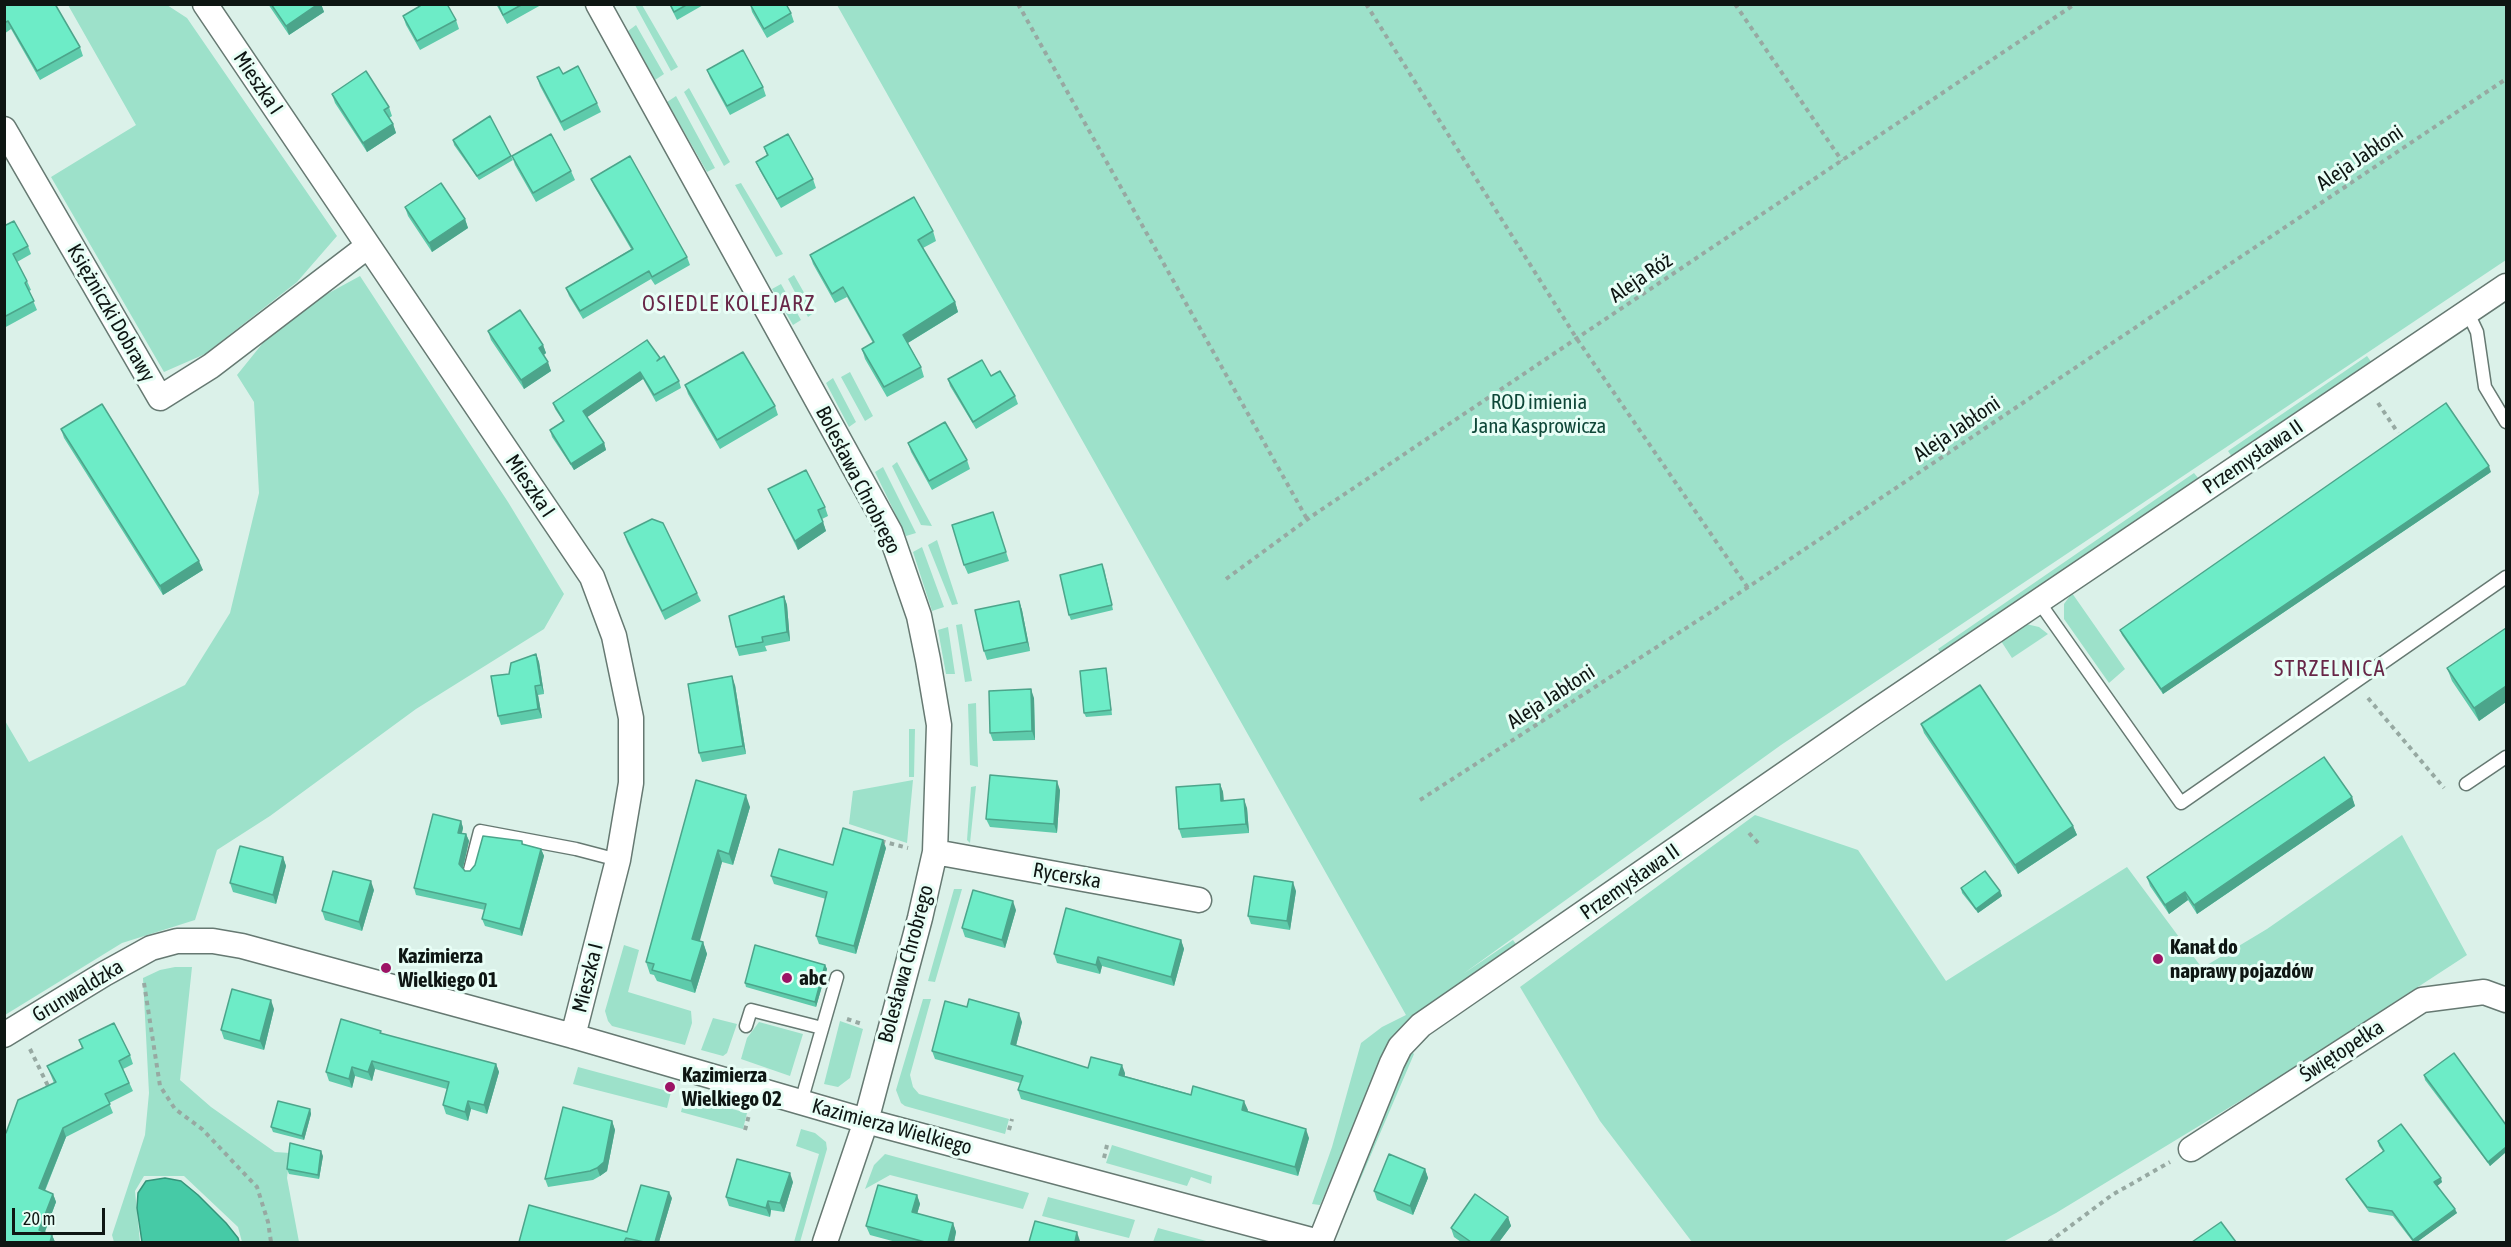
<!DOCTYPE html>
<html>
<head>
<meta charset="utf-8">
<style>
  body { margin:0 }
  #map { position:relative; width:2511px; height:1247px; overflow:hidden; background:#dbf1e9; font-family:"Asap Condensed",sans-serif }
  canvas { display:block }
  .frame { position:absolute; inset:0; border:6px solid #0e1613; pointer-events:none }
  .scale { position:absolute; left:12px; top:1208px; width:93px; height:27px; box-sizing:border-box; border:3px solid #0e1613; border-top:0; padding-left:8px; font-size:18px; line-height:21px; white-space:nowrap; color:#0e1613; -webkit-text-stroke:4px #e8fef6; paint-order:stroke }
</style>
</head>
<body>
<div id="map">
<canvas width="2511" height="1247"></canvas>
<div class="frame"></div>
<div class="scale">20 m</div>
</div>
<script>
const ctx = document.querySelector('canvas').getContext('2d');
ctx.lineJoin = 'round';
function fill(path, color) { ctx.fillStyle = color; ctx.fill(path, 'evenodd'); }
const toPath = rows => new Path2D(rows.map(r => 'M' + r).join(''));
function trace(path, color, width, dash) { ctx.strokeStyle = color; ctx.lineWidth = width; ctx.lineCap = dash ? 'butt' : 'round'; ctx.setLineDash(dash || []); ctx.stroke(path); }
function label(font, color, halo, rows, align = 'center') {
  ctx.font = font + ' "Asap Condensed",sans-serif'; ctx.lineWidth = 6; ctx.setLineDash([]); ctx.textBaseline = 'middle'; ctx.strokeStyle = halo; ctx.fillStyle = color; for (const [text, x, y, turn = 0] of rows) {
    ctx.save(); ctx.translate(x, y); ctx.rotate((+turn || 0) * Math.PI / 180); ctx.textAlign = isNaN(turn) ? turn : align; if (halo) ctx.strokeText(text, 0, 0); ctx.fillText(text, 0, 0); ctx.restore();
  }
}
const green = toPath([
  [68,5,167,5,187,18,337,236,297,282,205,354,164,372,51,177,136,125],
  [635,5,642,5,678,67,671,71],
  [837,5,2506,5,2506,260,1781,745,1463,974,1513,940,1518,947,1412,1018,1391,1040,1320,1205,1312,1204,1332,1147,1361,1043,1382,1027,1406,1015],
  [636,25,664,74,655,80,628,31],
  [689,88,730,162,724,166,684,92],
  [676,96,715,168,707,172,667,102],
  [741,183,783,254,776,257,735,185],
  [794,275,815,312,808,317,788,279],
  [360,276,508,502,564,594,544,629,416,709,270,816,217,850,195,920,122,943,5,1015,4,719,29,762,185,685,230,613,259,493,254,402,237,375,283,318],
  [781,284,801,320,793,325,772,289],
  [2367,356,2372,363,2232,457,2228,451],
  [850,372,873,416,865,421,841,377],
  [833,378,856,422,849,427,826,383],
  [897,462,932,526,921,525,892,466],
  [883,467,916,533,906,536,875,472],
  [2194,473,2199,479,1941,654,1938,649],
  [937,540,958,604,952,605,928,545],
  [922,547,944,607,932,611,913,552],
  [2072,593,2125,669,2109,683,2064,619,2064,604],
  [962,624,972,681,965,682,956,625],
  [2026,624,2039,627,2048,634,2012,658,2001,641],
  [948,627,955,674,946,674,938,630],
  [976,703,977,740,978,767,970,765,968,704],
  [909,729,915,729,914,777,909,777],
  [913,780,907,843,849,824,853,791],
  [976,786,970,843,967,840,971,787],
  [1755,815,1858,850,1946,981,2127,867,2202,968,2267,929,2402,835,2467,955,2286,1073,2056,1213,2003,1242,1692,1242,1600,1121,1520,987],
  [954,889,962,889,935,982,928,981],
  [624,945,639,950,628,992,691,1011,692,1023,685,1045,612,1026,608,1021,605,1011],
  [175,967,192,967,180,1080,211,1107,275,1152,290,1153,287,1178,299,1242,242,1242,238,1227,184,1176,144,1176,135,1191,140,1242,114,1242,112,1235,145,1135,149,1093,143,978,160,970],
  [923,999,931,999,910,1075,913,1087,919,1094,1009,1119,1005,1134,905,1106,901,1103,896,1090],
  [713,1018,737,1024,727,1053,723,1056,701,1050],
  [840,1021,863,1029,850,1078,838,1087,824,1084],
  [759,1022,803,1034,790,1076,741,1059,747,1038],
  [1411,1051,1414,1054,1346,1213,1342,1212],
  [578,1067,671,1092,667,1108,573,1084],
  [685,1096,747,1113,743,1129,681,1112],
  [801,1129,815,1133,826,1142,827,1149,800,1242,794,1242,819,1154,796,1146],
  [1112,1145,1212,1176,1211,1184,1191,1177,1187,1186,1106,1163],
  [885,1154,1029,1193,1023,1209,890,1175,865,1189,874,1165],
  [1048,1197,1135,1220,1129,1238,1042,1216],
  [1158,1228,1210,1242,1153,1242]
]);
const water = toPath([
  [165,1178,181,1181,198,1195,226,1223,238,1238,239,1242,142,1242,137,1208,138,1193,146,1181,165,1178]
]);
const path = toPath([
  [1018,4,1307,519],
  [1366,4,1577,339,1748,588],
  [1735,4,1842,161],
  [2378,403,2398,433],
  [1226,579,1312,516,2075,4],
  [2368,698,2444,788],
  [1420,800,1711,612,2506,79],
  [1749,833,1759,844],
  [881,841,908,848],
  [144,983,160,1086,175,1109,202,1129,257,1187,268,1222,271,1242],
  [847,1019,862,1024],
  [30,1049,49,1088],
  [745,1130,749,1115],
  [1009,1130,1012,1119],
  [1104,1158,1107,1145],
  [2049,1242,2112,1195,2170,1162]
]);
const service = toPath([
  [2468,313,2477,332,2485,387,2506,422],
  [2039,602,2181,803,2506,577],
  [2466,784,2506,757],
  [470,870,480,831,576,849,618,860],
  [746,1026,751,1010,822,1028],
  [801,1102,837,977]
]);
const minor = toPath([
  [205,4,592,577,614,636,631,718,631,783,618,860,573,1036],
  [598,4,890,532,919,616,928,660,939,725,935,852,920,918,866,1121,825,1242],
  [4,129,160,398,211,366,368,246],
  [935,852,1199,900],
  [4,1035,104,974,151,948,177,941,213,941,242,946,573,1036,866,1121,1319,1242],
  [2191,1149,2422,1000,2484,992,2506,1000],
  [1320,1242,1392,1063,1400,1047,1421,1025,1870,715,2506,286]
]);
const wall = toPath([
  [4,4,80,47,83,56,40,80,11,29,4,34],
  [268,4,321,4,324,12,289,35],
  [417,4,447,4,456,20,459,29,420,50,406,25,403,16,419,7],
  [496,4,541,4,541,5,507,24],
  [669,4,705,4,677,20],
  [750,4,791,13,794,22,767,38,752,12],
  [707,70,763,87,766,96,730,115,710,78],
  [563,74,597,103,601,112,564,131,540,86,537,77],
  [332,94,389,107,392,116,389,118,393,124,396,133,367,152,335,103],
  [453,140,511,156,513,160,479,180,454,145],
  [764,147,813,179,816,188,781,208,760,171,756,162,767,156],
  [512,156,571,171,575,180,536,202,515,165],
  [591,179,687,257,690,265,655,285,651,279,583,319,569,296,566,288,631,249,594,186],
  [405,207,465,219,468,228,432,252,408,216],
  [4,226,28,246,31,254,17,262,27,281,31,290,29,291,37,310,4,328],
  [933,231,936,241,923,248,955,302,958,312,908,343,921,367,924,377,887,397,865,359,862,349,873,343,847,297,835,303,813,264,810,255],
  [488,331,543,345,546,353,544,355,551,371,524,389,491,340],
  [660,359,679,381,681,388,656,402,643,379,587,417,604,443,606,450,574,470,552,437,550,430,563,421,555,409,553,403],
  [991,376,1015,396,1018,404,976,429,950,386,948,379],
  [685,385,775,406,778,415,720,449,688,394],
  [61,429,203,570,163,595,64,438],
  [908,443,967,460,970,469,932,490,911,452],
  [2491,472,2163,694,2122,635,2120,630],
  [768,489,825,507,828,516,822,519,826,531,798,550,772,498],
  [993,512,1009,561,968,574,964,565],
  [624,533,697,593,701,601,665,620,627,542],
  [1104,568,1113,610,1071,620,1069,615],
  [784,596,787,605,790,641,765,646,767,651,739,656,736,647],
  [1019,601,1022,610,1030,651,987,660,984,651],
  [2506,628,2506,702,2479,721,2452,681,2447,668],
  [536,654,539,662,544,694,538,695,542,718,501,725,498,716,509,674],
  [1107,673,1112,715,1086,717,1084,713],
  [735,685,746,754,702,762,699,753],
  [1034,698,1035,740,993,741,990,733],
  [1921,724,2073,826,2077,835,2018,874,1924,733],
  [696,780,750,807,733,865,722,862,699,941,703,942,707,954,695,993,657,981,654,975,650,974,646,962],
  [1220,784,1223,792,1224,801,1247,808,1249,833,1182,838,1179,829],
  [1060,790,1057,833,990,827,986,819],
  [2352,797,2355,806,2197,914,2188,900,2169,914,2150,886,2147,877],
  [461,821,463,828,462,833,466,834,469,841,463,868,465,871,470,871,522,841,523,844,541,849,544,856,522,936,485,926,482,919,485,910,416,895,414,888],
  [886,848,856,954,819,944,816,936,826,899,774,884,771,876,833,865],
  [283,857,286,866,276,904,233,892,230,883],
  [1961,888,2000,891,2002,896,1978,913,1962,893],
  [374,890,362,931,325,920,322,911],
  [1296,891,1290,930,1251,924,1248,916],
  [1016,910,1005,948,965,937,962,928],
  [1181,940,1184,949,1174,986,1102,966,1100,974,1057,963,1054,954],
  [825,965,827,969,816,1007,746,987,745,983],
  [967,1007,1022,1022,1016,1046,1088,1068,1125,1073,1125,1076,1248,1110,1247,1111,1309,1138,1298,1176,1021,1099,1018,1090,1020,1083,935,1059,932,1051],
  [274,1009,264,1050,224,1039,221,1030],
  [382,1034,496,1064,499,1072,487,1114,471,1109,468,1121,446,1114,443,1105,447,1089,375,1069,372,1081,355,1076,352,1088,329,1081,326,1072],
  [79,1040,130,1055,133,1064,123,1069,133,1091,109,1103,113,1113,66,1137,45,1191,53,1194,56,1202,45,1232,52,1235,55,1242,4,1242,54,1083,47,1066,82,1049],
  [2424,1075,2506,1125,2506,1152,2490,1166,2425,1080],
  [310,1109,311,1114,304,1140,273,1132,271,1127],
  [612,1121,615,1130,607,1171,600,1176,593,1180,548,1187,545,1179],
  [2378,1141,2442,1182,2437,1186,2457,1213,2417,1242,2413,1242,2393,1216,2369,1212,2348,1183,2346,1179,2383,1151,2379,1146],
  [323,1156,319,1179,289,1174,287,1169],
  [1425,1169,1428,1178,1413,1215,1377,1200,1374,1191],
  [793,1182,784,1212,771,1210,770,1217,729,1206,726,1197],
  [917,1195,920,1204,917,1214,953,1223,956,1232,954,1242,896,1242,870,1235,866,1226],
  [672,1198,659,1242,519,1242,627,1232],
  [1508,1217,1511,1226,1499,1242,1461,1242,1454,1237,1451,1228]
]);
const shadedWall = toPath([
  [318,4,321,4,324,12,289,35,286,26],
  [393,124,396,133,367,152,363,143],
  [465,219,468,228,432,252,429,243],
  [955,302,958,312,906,344,903,335],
  [543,345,546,353,542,356,539,348],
  [548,362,551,371,524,389,521,380],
  [640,372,643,379,586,418,583,411],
  [604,443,606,450,574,470,571,464],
  [2489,466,2491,472,2163,694,2161,689],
  [823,522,826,531,798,550,795,541],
  [199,561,203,570,163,595,160,586],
  [784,596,787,605,790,641,787,632],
  [1019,601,1022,610,1030,651,1027,642],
  [536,654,539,662,544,694,541,685],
  [732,676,735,685,746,754,743,746],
  [535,686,538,695,542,718,538,709],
  [2506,686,2506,702,2479,721,2474,708],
  [1031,689,1034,698,1035,740,1032,731],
  [1057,781,1060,790,1057,833,1054,824],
  [1220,784,1223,792,1224,810,1221,801],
  [746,795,750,807,733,865,729,854],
  [2352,797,2355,806,2197,914,2194,905],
  [1244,799,1247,808,1249,833,1246,824],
  [461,821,463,828,460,840,458,833],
  [2073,826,2077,835,2018,874,2015,865],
  [466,834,469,841,462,872,459,864],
  [883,840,886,848,856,954,854,946],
  [541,849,544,856,522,936,520,929],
  [718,850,722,862,697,951,692,939],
  [283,857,286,866,276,904,273,895],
  [371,881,374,890,362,931,359,922],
  [1293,882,1296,891,1290,930,1287,921],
  [2000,891,2002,896,1978,913,1976,909],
  [2185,892,2188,900,2169,914,2165,905],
  [1013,901,1016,910,1005,948,1002,940],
  [1181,940,1184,949,1174,986,1171,977],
  [703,942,707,954,695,993,691,981],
  [1098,957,1102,966,1100,974,1096,965],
  [825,965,827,969,816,1007,815,1002],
  [271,1000,274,1009,264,1050,260,1041],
  [1019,1013,1022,1022,1014,1053,1011,1044],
  [372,1061,375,1069,372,1081,368,1072],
  [496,1064,499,1072,487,1114,484,1105],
  [1122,1065,1125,1073,1123,1084,1119,1075],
  [352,1067,355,1076,352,1088,349,1079],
  [468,1101,471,1109,468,1121,465,1112],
  [1244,1101,1248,1110,1245,1118,1242,1110],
  [310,1109,311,1114,304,1140,302,1136],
  [612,1121,615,1130,607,1171,600,1176,597,1168],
  [63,1128,66,1137,42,1197,39,1188],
  [1306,1129,1309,1138,1298,1176,1295,1167],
  [2506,1147,2506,1152,2490,1166,2488,1162],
  [321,1151,323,1156,319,1179,318,1175],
  [1425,1169,1428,1178,1413,1215,1410,1206],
  [790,1173,793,1182,784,1212,780,1203],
  [2441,1178,2442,1182,2436,1187,2434,1182],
  [669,1192,672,1198,659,1242,655,1242],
  [53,1194,56,1202,42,1239,39,1230],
  [917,1195,920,1204,915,1221,912,1212],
  [768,1201,771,1210,770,1217,766,1208],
  [2455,1209,2457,1213,2417,1242,2414,1242,2413,1240],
  [1508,1217,1511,1226,1499,1242,1490,1242],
  [953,1223,956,1232,954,1242,948,1242],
  [1077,1232,1080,1241,1080,1242,1075,1242],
  [52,1235,55,1242,50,1242]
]);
const building = toPath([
  [4,4,55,4,80,47,37,71,8,21,4,23,4,4],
  [271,4,318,4,286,26,271,4],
  [419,4,447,4,456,20,417,41,403,16,420,6,419,4],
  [498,4,523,4,503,15,498,4],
  [670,4,688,4,674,12,670,4],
  [750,4,786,4,791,13,764,29,750,4],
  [743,50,763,87,727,106,707,70,743,50],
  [578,66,597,103,561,122,537,77,559,67,563,74,578,66],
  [366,71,389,107,384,110,393,124,363,143,332,94,366,71],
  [490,116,511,156,477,176,453,140,490,116],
  [551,134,571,171,533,193,512,156,551,134],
  [788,134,813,179,777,199,756,162,768,155,764,147,788,134],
  [630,156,687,257,652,277,649,271,580,311,566,288,633,249,591,179,630,156],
  [441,183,465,219,429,243,405,207,441,183],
  [914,197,933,231,918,240,955,302,903,335,921,367,884,387,862,349,874,342,843,287,832,294,810,255,914,197],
  [14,221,28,246,13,254,27,281,25,283,34,301,4,317,4,226,14,221],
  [520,310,543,345,539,348,548,362,521,380,488,331,520,310],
  [647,340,660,358,657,361,664,356,679,381,654,395,640,372,583,411,604,443,571,464,550,430,564,421,553,403,647,340],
  [743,352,775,406,717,440,685,385,743,352],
  [982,360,991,376,1000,371,1015,396,973,422,948,379,982,360],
  [2446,403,2489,466,2161,689,2120,630,2446,403],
  [102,404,199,561,160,586,61,429,102,404],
  [945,422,967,460,929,481,908,443,945,422],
  [806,470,825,507,818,510,823,522,795,541,768,489,806,470],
  [993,512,1006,552,964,565,952,525,993,512],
  [652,519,663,523,697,593,662,611,624,533,652,519],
  [1102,564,1112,605,1069,615,1060,575,1102,564],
  [784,596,787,632,762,637,763,642,736,647,729,616,784,596],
  [1019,601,1027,642,984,651,975,610,1019,601],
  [2506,628,2506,686,2474,708,2447,668,2506,628],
  [536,654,541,685,535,686,538,709,498,716,491,676,509,674,511,663,536,654],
  [1106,668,1111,710,1084,713,1080,671,1106,668],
  [732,676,743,746,699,753,688,684,732,676],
  [1980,685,2073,826,2015,865,1921,724,1980,685],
  [1031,689,1032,731,990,733,989,691,1031,689],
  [2324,757,2352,797,2194,905,2185,892,2165,905,2147,877,2324,757],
  [990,775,1057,781,1054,824,986,819,990,775],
  [696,780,746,795,729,854,718,850,692,939,703,942,691,981,652,970,654,964,646,962,696,780],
  [1220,784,1221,801,1244,799,1246,824,1179,829,1176,787,1220,784],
  [433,814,461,821,458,833,466,834,459,864,465,871,470,871,475,865,483,836,522,841,522,844,541,849,520,929,482,919,486,904,414,888,433,814],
  [843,828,883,840,854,946,816,936,827,892,771,876,779,849,833,865,843,828],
  [240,846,283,857,273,895,230,883,240,846],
  [333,871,371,881,359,922,322,911,333,871],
  [1985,871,2000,891,1976,909,1961,888,1985,871],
  [1254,876,1293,882,1287,921,1248,916,1254,876],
  [973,890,1013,901,1002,940,962,928,973,890],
  [1066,908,1181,940,1171,977,1098,957,1096,965,1054,954,1066,908],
  [755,945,825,965,815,1002,745,983,755,945],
  [232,989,271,1000,260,1041,221,1030,232,989],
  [969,999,1019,1013,1011,1044,1088,1068,1091,1057,1122,1065,1119,1075,1191,1095,1193,1086,1244,1101,1242,1110,1306,1129,1295,1167,1018,1090,1023,1076,932,1051,945,1001,967,1007,969,999],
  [341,1019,381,1031,380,1033,496,1064,484,1105,468,1101,465,1112,443,1105,449,1082,372,1061,368,1072,352,1067,349,1079,326,1072,341,1019],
  [114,1023,130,1055,119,1061,129,1083,105,1094,110,1104,63,1128,39,1188,53,1194,39,1230,52,1235,50,1242,4,1242,4,1133,6,1133,18,1100,56,1082,47,1066,83,1048,79,1040,114,1023],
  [2454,1053,2506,1125,2506,1147,2488,1162,2424,1075,2454,1053],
  [278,1101,310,1109,302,1136,271,1127,278,1101],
  [563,1107,612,1121,604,1162,597,1168,590,1171,545,1179,563,1107],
  [2401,1124,2441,1178,2434,1182,2455,1209,2413,1240,2392,1211,2367,1207,2346,1179,2384,1151,2378,1141,2401,1124],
  [290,1143,321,1151,318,1175,287,1169,290,1143],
  [1389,1154,1425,1169,1410,1206,1374,1191,1389,1154],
  [737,1159,790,1173,780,1203,768,1201,766,1208,726,1197,737,1159],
  [641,1185,669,1192,655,1242,644,1242,626,1238,624,1242,519,1242,529,1205,627,1232,641,1185],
  [878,1185,917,1195,912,1212,953,1223,948,1242,925,1242,866,1226,878,1185],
  [1475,1194,1508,1217,1490,1242,1471,1242,1451,1228,1475,1194],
  [1035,1221,1077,1232,1075,1242,1029,1242,1035,1221],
  [2221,1222,2236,1242,2192,1242,2221,1222]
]);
const markers = [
  [2158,959,6,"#9c1465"],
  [386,968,6,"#9c1465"],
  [787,978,6,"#9c1465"],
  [670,1087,6,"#9c1465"]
];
const streetNames = [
  ["Mieszka I",258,83,56],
  ["Aleja Jabłoni",2360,158,-34],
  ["Aleja Róż",1641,278,-34],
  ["Księżniczki Dobrawy",111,313,60],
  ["Aleja Jabłoni",1957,429,-34],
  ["Przemysława II",2253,457,-34],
  ["Bolesława Chrobrego",858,480,63],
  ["Mieszka I",530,486,56],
  ["Aleja Jabłoni",1551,697,-33],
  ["Rycerska",1067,876,10],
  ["Przemysława II",1630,882,-35],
  ["Bolesława Chrobrego",906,964,-75],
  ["Mieszka I",588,978,-76],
  ["Grunwaldzka",78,991,-31],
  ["Świętopełka",2342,1051,-33],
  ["Kazimierza Wielkiego",892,1127,15]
];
const parkNames = [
  ["ROD imienia",1539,402],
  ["Jana Kasprowicza",1539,426]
];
const poiNames = [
  ["Kanał do",2170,947],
  ["naprawy pojazdów",2170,971],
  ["Kazimierza",398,956],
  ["Wielkiego 01",398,980],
  ["abc",799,978],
  ["Kazimierza",682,1075],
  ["Wielkiego 02",682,1099]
];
const neighbourhoodNames = [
  ["OSIEDLE KOLEJARZ",729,304],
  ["STRZELNICA",2330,669]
];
fill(green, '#9de1ca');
fill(water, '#46caa6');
trace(water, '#35947a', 1.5);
trace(service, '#667972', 15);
trace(minor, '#667972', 27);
trace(path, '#97a9a2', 4, [4.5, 4.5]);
trace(service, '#fff', 12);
trace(minor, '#fff', 24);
fill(wall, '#5ecbab');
fill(shadedWall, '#4ca58b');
fill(building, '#6decc7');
trace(building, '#4ca58b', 1.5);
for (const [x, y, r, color] of markers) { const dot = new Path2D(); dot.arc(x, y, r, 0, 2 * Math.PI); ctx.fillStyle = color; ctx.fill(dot); trace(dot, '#e8fef6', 2); }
label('21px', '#0e1613', '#e8fef6', streetNames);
label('21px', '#0e4738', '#e8fef6', parkNames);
label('bold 21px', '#0e1613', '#e8fef6', poiNames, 'left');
ctx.letterSpacing = '1.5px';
label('22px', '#682748', '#e8fef6', neighbourhoodNames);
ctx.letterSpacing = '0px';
</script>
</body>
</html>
